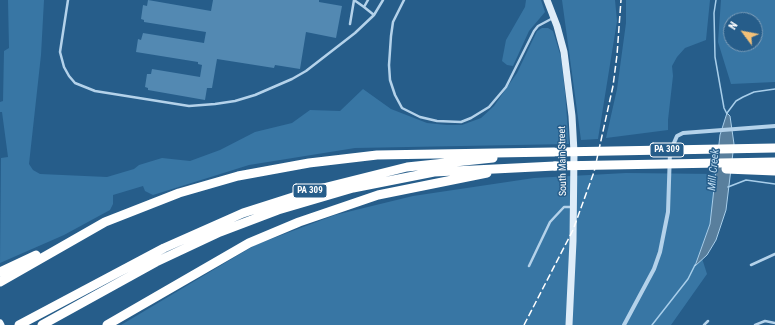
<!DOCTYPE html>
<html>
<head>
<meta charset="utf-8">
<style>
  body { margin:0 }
  #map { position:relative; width:775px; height:325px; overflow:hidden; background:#265d8a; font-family:"Roboto Condensed",sans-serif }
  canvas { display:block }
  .north { position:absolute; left:723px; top:12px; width:40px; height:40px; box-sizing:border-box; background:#265d8a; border:1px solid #7d9eb9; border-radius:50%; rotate:302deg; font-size:11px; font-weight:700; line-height:16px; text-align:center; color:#fff }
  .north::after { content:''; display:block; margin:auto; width:14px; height:18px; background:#f3c178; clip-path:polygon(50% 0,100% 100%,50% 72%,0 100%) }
</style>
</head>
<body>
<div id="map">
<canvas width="775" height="325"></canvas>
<div class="north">N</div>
</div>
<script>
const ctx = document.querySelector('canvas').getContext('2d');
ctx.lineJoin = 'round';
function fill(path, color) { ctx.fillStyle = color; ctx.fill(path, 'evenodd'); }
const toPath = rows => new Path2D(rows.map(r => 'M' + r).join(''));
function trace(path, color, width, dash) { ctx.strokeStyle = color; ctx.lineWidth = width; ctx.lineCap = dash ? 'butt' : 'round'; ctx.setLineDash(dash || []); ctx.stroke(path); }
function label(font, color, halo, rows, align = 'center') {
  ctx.font = font + ' "Roboto Condensed",sans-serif'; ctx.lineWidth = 3; ctx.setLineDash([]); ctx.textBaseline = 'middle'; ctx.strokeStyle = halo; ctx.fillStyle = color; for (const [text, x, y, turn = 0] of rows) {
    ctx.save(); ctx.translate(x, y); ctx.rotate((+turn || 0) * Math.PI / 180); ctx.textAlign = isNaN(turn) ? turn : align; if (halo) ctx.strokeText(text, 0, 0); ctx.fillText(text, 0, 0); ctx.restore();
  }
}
const green = toPath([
  [8,0,44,0,41,55,29,164,33,170,40,174,107,177,134,169,139,165,162,158,190,161,220,150,255,132,292,123,310,110,340,111,363,89,391,109,427,123,447,125,462,125,481,118,494,106,517,73,537,31,542,28,548,28,553,31,561,57,565,92,569,144,355,148,249,165,153,195,145,191,143,186,113,195,113,204,110,210,64,235,0,263,1,158,8,157,2,112,0,112,0,102,3,101,4,51,9,48],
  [526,0,541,0,545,12,529,31,513,66,507,65,502,61,506,40,525,7],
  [562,0,615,0,617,21,598,139,581,140],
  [626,0,710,0,706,40,685,48,677,57,672,66,673,76,668,120,668,130,606,138,617,89,626,23],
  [721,0,775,0,775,82,731,84,718,42],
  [731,20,755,20,755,44,731,44],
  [626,173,716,174,710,224,700,252,707,274,671,325,121,325,255,245,335,215,413,196,534,178]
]);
const water = toPath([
  [727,113,730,116,734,144,726,210,716,240,707,255,695,266,710,224,720,135,727,113]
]);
const stream = toPath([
  [716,0,714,13,715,57,724,108,727,114],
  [727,113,736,101,743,97,754,92,775,89],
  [728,187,746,180,775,184],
  [652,325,688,279,695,265]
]);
const building = toPath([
  [148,0,211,11,213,0,319,0,319,2,342,6,336,38,306,32,300,69,275,65,274,68,217,59,212,88,207,88,205,100,148,90,148,88,145,87,147,74,151,74,152,69,200,77,202,65,198,64,198,62,136,52,138,39,141,40,143,33,204,43,206,32,144,22,144,20,141,19,143,5,147,6]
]);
const lane = toPath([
  [68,0,60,52,64,67,69,76,75,83,95,91,189,106,215,104,235,101,255,95,292,79,306,71,355,33,374,15,383,0],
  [354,0,364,7],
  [368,0,364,7,374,15],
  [404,0,393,22,391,36,389,65,390,80,395,95,402,108,420,117,437,121,461,122,471,118,489,107,506,87,534,31,538,26,553,18],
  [350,24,354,0],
  [751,265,775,254],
  [529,266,550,222,564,207,573,207],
  [704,325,708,321],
  [755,325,765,321,775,323]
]);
const street = toPath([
  [624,325,654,269,660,252,668,212,670,152,677,136,683,133,775,126]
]);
const secondary = toPath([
  [547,0,557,26,564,52,572,116,574,152,573,241,569,325]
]);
const primary = toPath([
  [0,323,1,325]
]);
const highway = toPath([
  [0,272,36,255],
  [0,282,105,222,179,193,238,176,309,163,377,155,554,152],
  [19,325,164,248,243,213,315,190,407,167,493,158],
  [42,325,156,262,220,232,278,210,353,188,434,172,555,166],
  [107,325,249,243,299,222,378,195,487,173]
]);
const rail = toPath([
  [524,325,573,230,594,172,613,86,617,55,621,0]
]);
const highwayBridge = toPath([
  [558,152,775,148],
  [555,166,775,162],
  [726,169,775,171]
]);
const shields = [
  [667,150,34],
  [310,191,34]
];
const shieldNames = [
  ["PA 309",667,150],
  ["PA 309",310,191]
];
const streetNames = [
  ["South Main Street",563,161,-91]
];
const waterNames = [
  ["Mill Creek",714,170,-85]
];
fill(green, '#3876a4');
fill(water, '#597f9d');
trace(water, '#a8ceea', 1);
trace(stream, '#a8ceea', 1.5);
fill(building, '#5389b2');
trace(lane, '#b4d2ea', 2.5);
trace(street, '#b4d2ea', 4);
trace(secondary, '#deecf8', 7);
trace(primary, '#f7fbfe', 7);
trace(highway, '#fff', 9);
trace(rail, '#fff', 1.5, [7, 3]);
trace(highwayBridge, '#fff', 9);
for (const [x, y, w] of shields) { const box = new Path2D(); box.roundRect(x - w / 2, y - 7, w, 14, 3); ctx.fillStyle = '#265d8a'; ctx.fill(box); trace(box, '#fff', 1); }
label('bold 9px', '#fff', null, shieldNames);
label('10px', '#fff', '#265d8a', streetNames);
label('italic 11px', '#bfdcf1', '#265d8a', waterNames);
</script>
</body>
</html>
